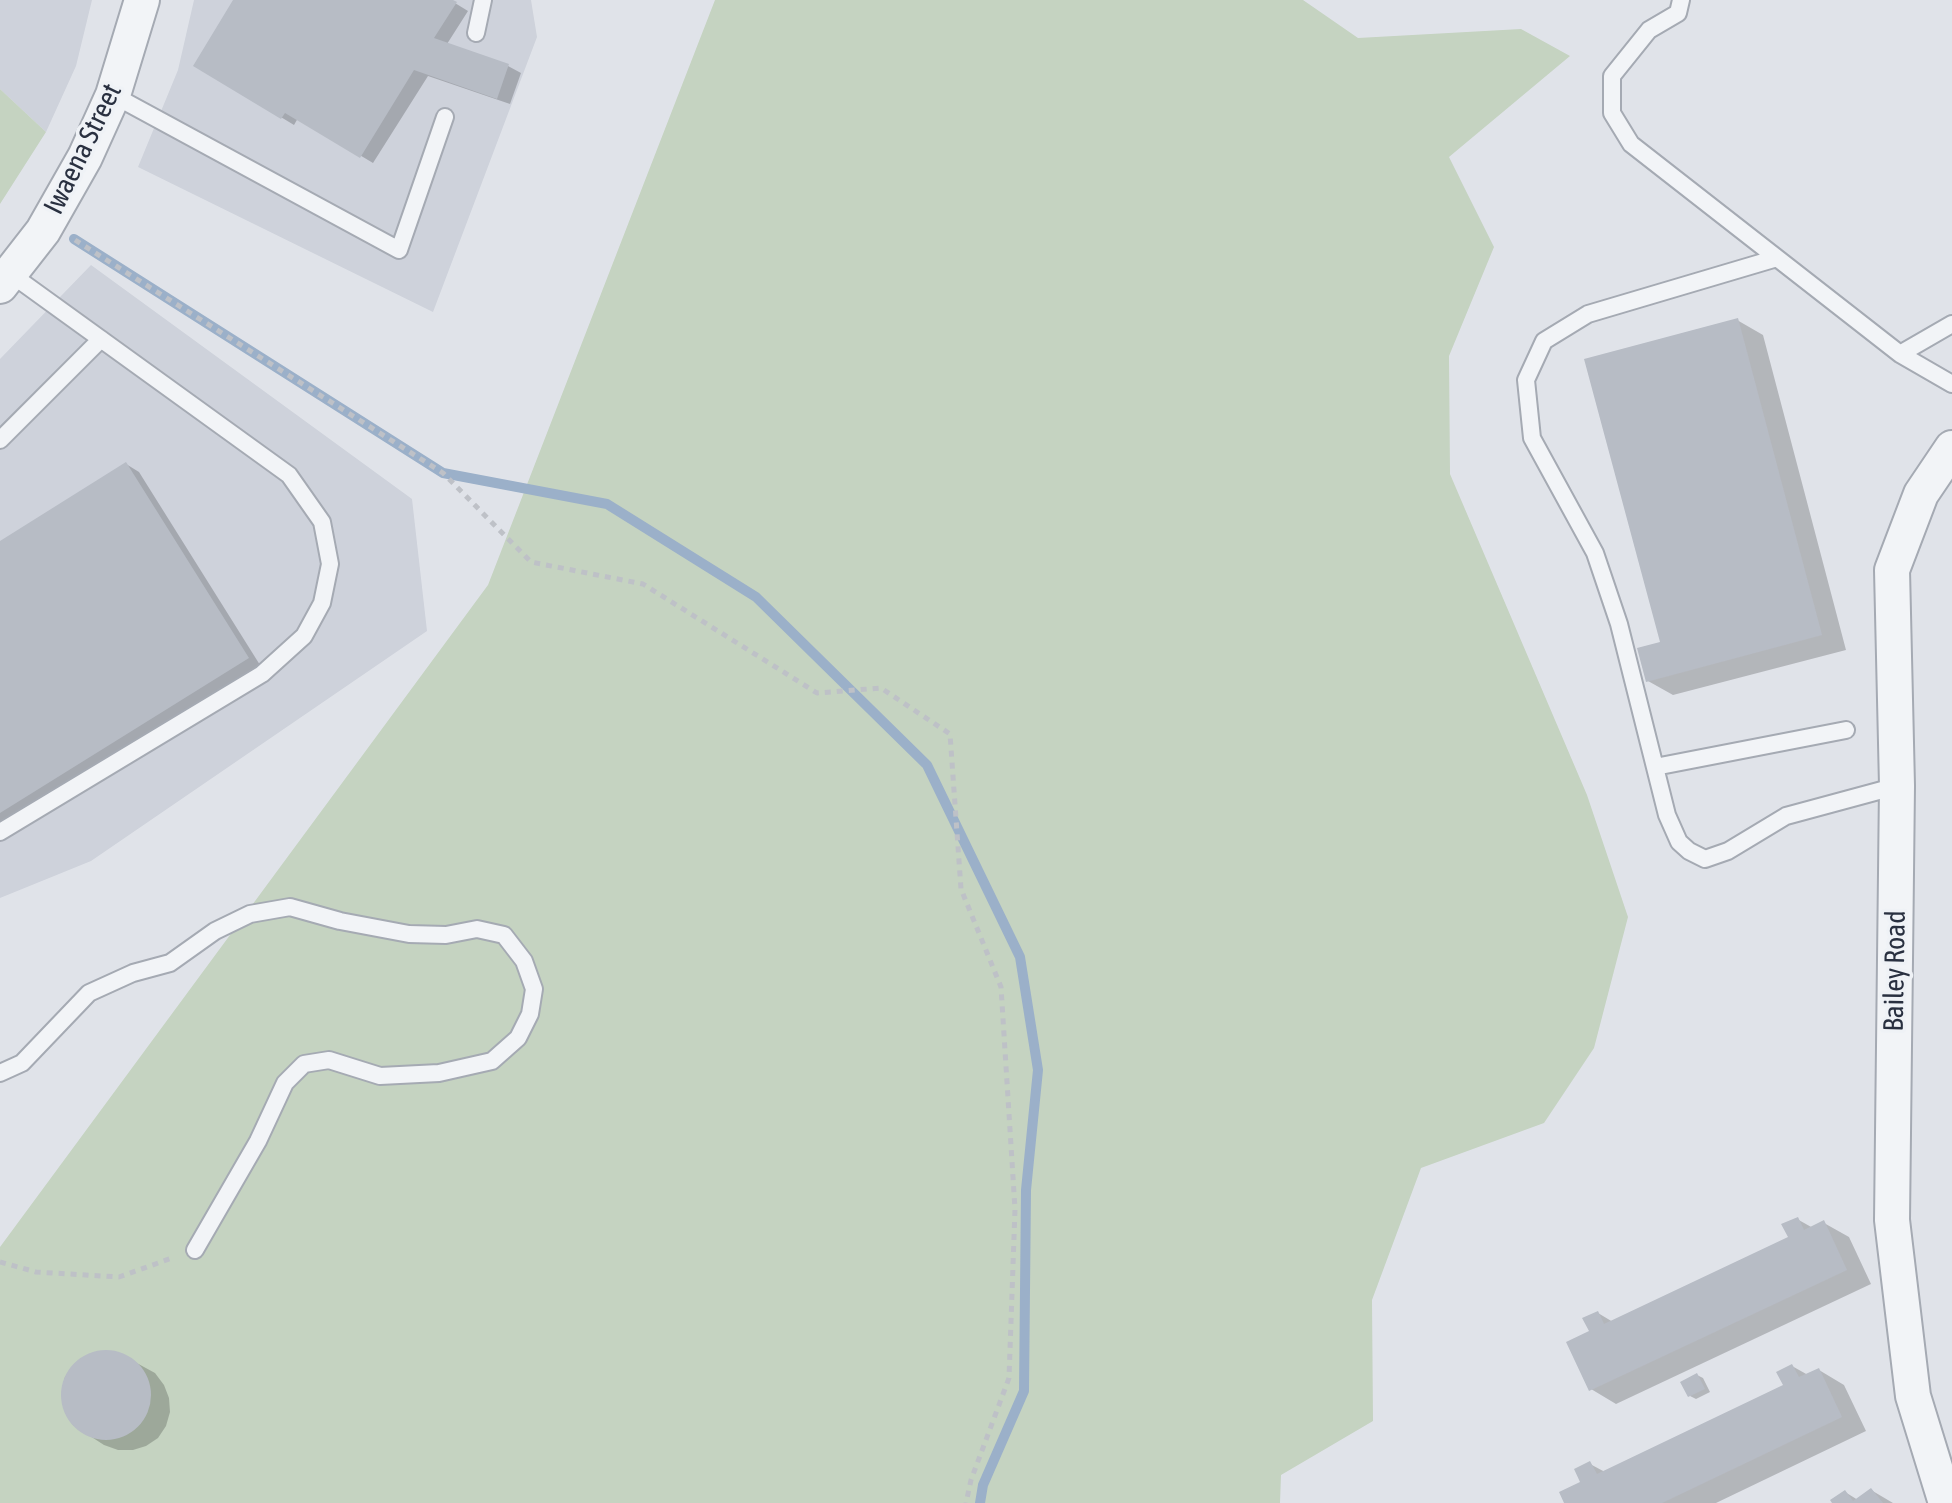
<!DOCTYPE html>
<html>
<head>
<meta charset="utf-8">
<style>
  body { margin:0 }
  canvas { display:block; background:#e0e3e9 }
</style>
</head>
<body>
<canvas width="1952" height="1503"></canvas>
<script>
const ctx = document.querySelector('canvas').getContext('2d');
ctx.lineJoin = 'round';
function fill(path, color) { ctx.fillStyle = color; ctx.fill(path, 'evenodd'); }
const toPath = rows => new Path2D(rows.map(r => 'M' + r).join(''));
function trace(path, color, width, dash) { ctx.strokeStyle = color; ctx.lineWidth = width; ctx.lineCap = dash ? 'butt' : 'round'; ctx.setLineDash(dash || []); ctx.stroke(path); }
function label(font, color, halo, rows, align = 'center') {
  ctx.font = font + ' "Asap Condensed",sans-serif'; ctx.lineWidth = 7; ctx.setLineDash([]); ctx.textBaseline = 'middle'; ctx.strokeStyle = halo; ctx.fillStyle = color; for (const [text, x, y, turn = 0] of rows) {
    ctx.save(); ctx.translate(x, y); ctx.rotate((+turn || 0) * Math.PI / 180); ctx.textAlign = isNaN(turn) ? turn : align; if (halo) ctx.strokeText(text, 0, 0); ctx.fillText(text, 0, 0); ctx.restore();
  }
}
const built = toPath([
  [0,0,92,0,76,66,46,132,0,89],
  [194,0,531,0,537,37,433,312,138,167,178,70],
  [91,265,412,499,427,631,91,861,0,898,0,359]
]);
const green = toPath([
  [715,0,1303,0,1358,38,1521,29,1570,56,1449,157,1494,247,1449,356,1450,474,1587,795,1628,917,1594,1048,1544,1123,1421,1168,1372,1300,1373,1421,1281,1475,1280,1503,0,1503,0,1247,488,585],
  [0,89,46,132,0,204]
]);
const shadow = toPath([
  [236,0,450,0,468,11,447,44,508,66,521,73,510,104,428,76,373,163,298,118,294,125,195,65],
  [1737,320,1763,335,1846,650,1673,695,1648,681,1662,643],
  [126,464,139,472,260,665,0,828,0,543],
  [1797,1219,1813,1228,1824,1223,1849,1237,1871,1284,1616,1404,1591,1389,1591,1332,1598,1313,1613,1322,1790,1238],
  [108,1351,122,1355,155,1373,164,1385,169,1398,170,1412,166,1426,158,1438,146,1446,133,1450,118,1450,104,1445,73,1425,66,1414,62,1389,65,1377,82,1358],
  [1792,1366,1808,1375,1819,1370,1844,1385,1866,1431,1716,1503,1566,1503,1583,1483,1590,1464,1605,1472,1785,1386],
  [1697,1375,1703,1378,1710,1392,1696,1399,1690,1396],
  [1871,1490,1893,1503,1835,1503,1845,1492,1858,1500]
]);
const stream = toPath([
  [74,239,443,473,607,504,756,597,927,765,1020,957,1038,1070,1026,1190,1024,1391,983,1485,980,1503]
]);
const building = toPath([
  [233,0,453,0,457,2,434,38,509,64,497,99,414,70,360,158,285,113,281,119,193,66],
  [1738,318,1822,635,1646,682,1637,648,1660,642,1584,359],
  [126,462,249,658,0,813,0,541],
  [1798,1217,1804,1230,1824,1220,1847,1270,1589,1391,1566,1342,1589,1331,1582,1318,1598,1311,1604,1324,1788,1237,1781,1224],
  '61 1395a45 45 0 1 1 90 0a45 45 0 1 1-90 0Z',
  [1792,1364,1799,1377,1819,1368,1842,1417,1662,1503,1564,1503,1559,1492,1580,1482,1574,1469,1590,1461,1597,1474,1783,1385,1776,1372],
  [1697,1373,1705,1389,1688,1397,1680,1382],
  [1871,1488,1883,1503,1832,1503,1830,1500,1845,1490,1853,1501]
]);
const path = toPath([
  [75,240,443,473,531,562,643,584,817,693,881,688,950,734,961,889,1001,987,1015,1209,1009,1378,971,1480,966,1503],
  [0,1262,36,1272,119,1277,172,1258]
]);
const service = toPath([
  [1681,0,1678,13,1649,30,1612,76,1612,113,1631,144,1900,354,1952,384],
  [476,33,483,0],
  [113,95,399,250,445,117],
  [1777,258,1588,314,1544,341,1526,380,1532,438,1595,553,1619,624,1667,815,1679,842,1689,851,1705,859,1728,851,1786,816,1897,786],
  [1900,354,1952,324],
  [0,440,101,339],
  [1655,767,1846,730],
  [0,832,262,674,304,636,322,603,330,564,322,522,289,475,8,272],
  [0,1073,22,1063,89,993,133,973,170,963,215,931,250,914,290,907,340,921,409,934,446,935,477,929,504,935,524,961,534,989,530,1014,518,1038,492,1061,439,1073,380,1076,329,1060,304,1064,285,1083,258,1141,195,1250]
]);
const minor = toPath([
  [0,286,43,231,85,157,113,95,142,0],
  [1946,1503,1913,1396,1892,1220,1897,786,1892,570,1921,494,1952,448]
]);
const streetNames = [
  ["Iwaena Street",83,149,-64],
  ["Bailey Road",1895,971,-89]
];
fill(built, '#ced2db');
fill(green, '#c5d3c1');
fill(shadow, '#0003');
trace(stream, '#9bb0c9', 10);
fill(building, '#b7bcc5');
trace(service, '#a5aab3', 20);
trace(minor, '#a5aab3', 38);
trace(path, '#bec1c7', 5, [6, 6]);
trace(service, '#f2f4f7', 16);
trace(minor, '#f2f4f7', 34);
label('28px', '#293040', '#eff2f6', streetNames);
</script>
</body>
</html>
